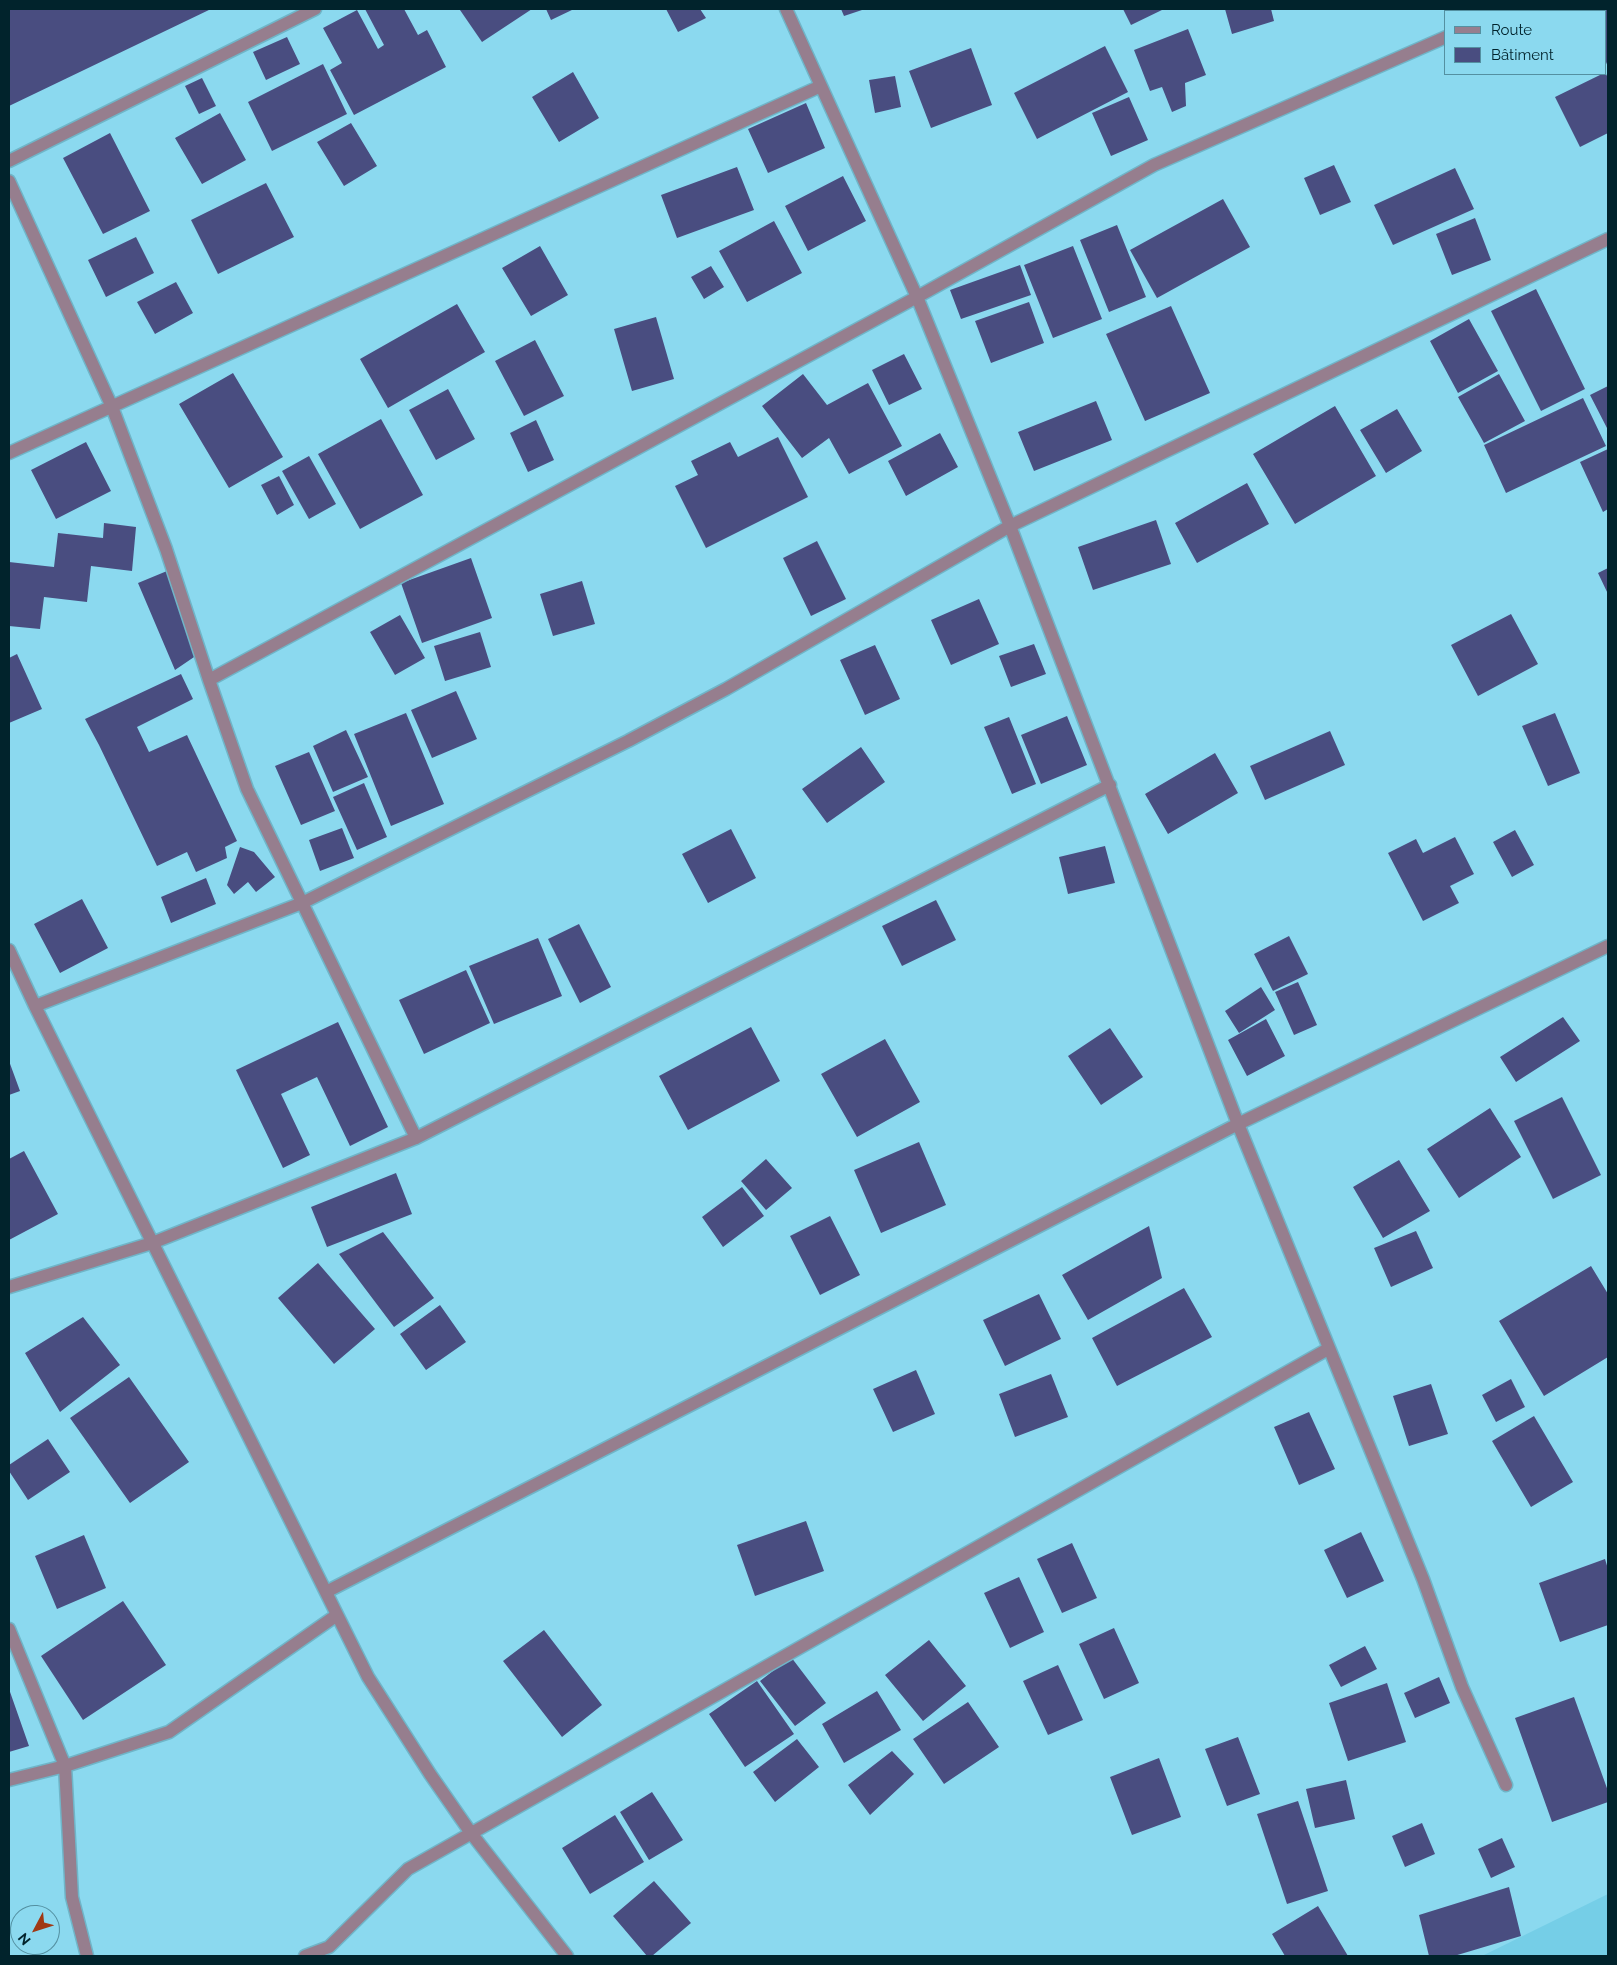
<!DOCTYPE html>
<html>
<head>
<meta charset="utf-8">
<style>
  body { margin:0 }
  #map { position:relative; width:1617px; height:1965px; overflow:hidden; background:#8bd9ef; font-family:Raleway,sans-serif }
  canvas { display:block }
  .frame { position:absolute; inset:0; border:10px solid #01232c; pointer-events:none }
  .legend { position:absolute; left:1444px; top:10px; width:162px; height:65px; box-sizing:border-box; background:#8bd9ef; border:1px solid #5490a1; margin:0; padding:6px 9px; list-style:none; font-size:15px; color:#01232c }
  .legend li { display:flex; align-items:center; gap:10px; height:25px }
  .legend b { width:25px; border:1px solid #5490a1 }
  .north { position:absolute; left:10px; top:1905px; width:50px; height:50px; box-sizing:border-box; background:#8bd9ef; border:1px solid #5490a1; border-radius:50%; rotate:230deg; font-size:14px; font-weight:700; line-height:20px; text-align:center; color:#01232c }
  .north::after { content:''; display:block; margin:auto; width:18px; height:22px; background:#a03914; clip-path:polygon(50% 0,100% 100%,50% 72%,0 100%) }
</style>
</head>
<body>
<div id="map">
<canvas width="1617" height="1965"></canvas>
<div class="frame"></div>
<ul class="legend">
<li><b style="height:6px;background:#967e8e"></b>Route</li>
<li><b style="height:14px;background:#494d80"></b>Bâtiment</li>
</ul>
<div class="north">N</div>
</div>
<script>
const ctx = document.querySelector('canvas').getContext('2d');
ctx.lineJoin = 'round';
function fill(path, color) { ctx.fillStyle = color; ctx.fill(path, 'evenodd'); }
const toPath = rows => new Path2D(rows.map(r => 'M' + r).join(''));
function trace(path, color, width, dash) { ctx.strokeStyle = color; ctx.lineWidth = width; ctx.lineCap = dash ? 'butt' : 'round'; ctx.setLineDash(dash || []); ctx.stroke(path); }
const built = toPath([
  [1608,1894,1608,1956,1482,1956]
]);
const building = toPath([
  [9,9,211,9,9,106],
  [365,9,404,9,418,35,427,30,446,67,354,115,330,70,342,63,323,28,357,10,378,49,384,45],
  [462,9,532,9,482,42,460,10],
  [546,9,574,9,551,20],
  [666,9,700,9,706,18,678,32],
  [841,9,865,9,844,16],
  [1123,9,1164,9,1131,25],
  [1225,9,1271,9,1274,21,1232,34],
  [1576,9,1608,9,1608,67,1606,62,1606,11,1578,11],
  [1188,29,1206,75,1185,83,1186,106,1172,112,1162,87,1150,91,1134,50],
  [287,37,300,64,266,80,253,52],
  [1105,46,1128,92,1037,139,1014,93],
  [971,48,992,105,931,128,909,71],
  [323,64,347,114,272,151,248,102],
  [573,72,599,118,559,142,532,97],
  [1602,74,1606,74,1608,78,1608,133,1580,147,1555,97],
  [895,76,901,107,875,113,869,80],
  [202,78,216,106,199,114,185,86],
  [1129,97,1148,140,1111,156,1092,113],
  [806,103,825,148,768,173,748,129],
  [220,113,246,160,202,184,175,138],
  [351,123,377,166,344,186,317,142],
  [110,133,150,211,103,234,63,158],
  [1334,165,1351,202,1320,215,1304,178],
  [737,167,754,210,677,238,661,195],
  [1455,168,1474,209,1393,245,1374,205],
  [843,176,866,221,808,251,785,206],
  [266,183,294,237,218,274,191,220],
  [1223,199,1250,247,1157,298,1130,250],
  [1475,218,1491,260,1452,275,1436,234],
  [774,221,802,273,747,302,719,251],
  [1117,225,1146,297,1109,312,1080,240],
  [136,237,154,273,106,297,88,260],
  [540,246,568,295,531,316,502,268],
  [1073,246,1102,319,1053,338,1024,265],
  [1020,265,1031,295,961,319,950,290],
  [711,266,724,287,704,299,691,277],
  [176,282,193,313,155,334,137,302],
  [1536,289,1585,389,1541,411,1491,311],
  [1029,302,1044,343,991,363,975,321],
  [457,304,485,352,388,408,360,359],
  [1171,306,1210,393,1145,421,1106,334],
  [656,317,674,379,632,391,614,329],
  [1469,319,1498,371,1458,393,1430,341],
  [535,340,564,396,524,416,495,361],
  [904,354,922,389,889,405,872,370],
  [233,373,283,457,229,488,179,404],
  [803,374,827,405,868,383,902,446,849,474,829,438,802,458,762,406],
  [1499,374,1525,421,1484,443,1458,397],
  [1608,386,1608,430,1590,395],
  [448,389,475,439,436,460,409,410],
  [1583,398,1606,446,1506,493,1484,445],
  [1096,401,1112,440,1034,471,1018,432],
  [1335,406,1376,476,1295,524,1253,454],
  [1397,409,1422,451,1386,473,1360,430],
  [381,419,423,495,360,529,318,454],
  [536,420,554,460,528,472,510,433],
  [940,433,958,467,906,496,888,461],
  [778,437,808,497,706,548,675,486,698,475,691,461,730,442,738,457],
  [86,442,111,491,56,519,31,470],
  [1608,449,1608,509,1603,512,1580,462],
  [309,456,336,504,309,519,282,471],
  [279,476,294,505,277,515,261,485],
  [1247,483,1269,524,1197,563,1175,523],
  [1156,520,1171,564,1093,590,1078,547],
  [104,523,136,527,132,571,91,566,87,602,44,597,40,629,9,626,9,562,54,567,58,533,103,538],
  [817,541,846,599,811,616,783,558],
  [471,558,492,618,422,643,401,583],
  [1608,568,1608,594,1598,573],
  [167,571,197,655,175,670,138,583],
  [582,581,595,624,553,636,540,594],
  [979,599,999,644,951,665,931,620],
  [1511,614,1538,664,1478,696,1451,645],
  [400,615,425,658,395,675,370,632],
  [480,632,491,667,445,681,434,646],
  [1034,644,1046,674,1011,687,999,656],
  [875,645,900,699,865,715,840,660],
  [17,654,42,709,9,723,9,658],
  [181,674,193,699,137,727,149,752,187,735,237,841,225,847,227,858,196,872,187,852,157,866,99,745,85,719],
  [456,691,477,739,432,758,411,710],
  [406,713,444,804,391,826,354,734],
  [1555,713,1580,773,1548,786,1522,726],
  [1067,716,1087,765,1041,784,1021,735],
  [1009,717,1036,784,1012,794,984,727],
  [346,730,368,777,333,792,313,746],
  [1330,731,1345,765,1265,800,1250,766],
  [861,747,885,782,827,823,802,789],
  [309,752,335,811,301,825,275,766],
  [1215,753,1238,793,1168,834,1145,794],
  [364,783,387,837,357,850,333,797],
  [342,828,354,858,320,871,309,840],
  [731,829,756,878,708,903,682,854],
  [1515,830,1534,865,1512,877,1493,842],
  [1455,837,1474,874,1450,886,1459,903,1423,921,1388,853,1416,839,1423,853],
  [1105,846,1115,883,1068,894,1059,857],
  [240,847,254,852,275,877,256,892,248,882,234,894,227,885],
  [206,878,216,904,171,923,161,897],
  [82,899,108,948,60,973,34,924],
  [936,900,956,940,902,966,882,926],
  [579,924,611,987,580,1003,548,939],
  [1289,936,1308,974,1273,991,1254,954],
  [538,938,562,996,494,1024,469,966],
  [466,970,490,1023,424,1054,399,1000],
  [1298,982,1317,1025,1294,1035,1275,992],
  [1261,987,1275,1010,1239,1033,1225,1011],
  [1563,1017,1580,1041,1516,1082,1500,1057],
  [1266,1019,1285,1056,1247,1076,1228,1040],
  [338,1022,388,1127,350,1146,317,1077,281,1094,310,1155,283,1168,236,1070],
  [751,1027,780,1081,688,1130,659,1076],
  [1110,1028,1143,1077,1101,1105,1068,1056],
  [885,1039,920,1102,857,1137,821,1074],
  [9,1061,20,1091,9,1095],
  [1562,1097,1601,1175,1553,1199,1514,1121],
  [1490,1108,1521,1157,1459,1198,1427,1149],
  [919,1142,946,1205,881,1233,854,1170],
  [24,1151,58,1214,9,1240,9,1159],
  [766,1159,792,1188,766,1210,741,1181],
  [1399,1160,1430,1211,1383,1238,1353,1187],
  [396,1173,412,1214,327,1247,311,1207],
  [742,1187,764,1216,723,1247,702,1217],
  [830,1216,860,1275,820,1295,790,1236],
  [1149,1226,1162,1278,1088,1320,1062,1275],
  [1416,1231,1433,1268,1391,1287,1374,1248],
  [383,1232,434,1298,394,1327,339,1254],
  [318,1263,375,1329,334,1364,278,1298],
  [1591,1266,1608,1294,1608,1357,1544,1396,1499,1321],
  [1184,1288,1212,1337,1117,1386,1092,1338],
  [1039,1294,1061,1339,1005,1366,983,1320],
  [440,1305,466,1342,426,1370,400,1334],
  [83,1317,120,1365,60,1412,25,1353],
  [916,1370,935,1414,893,1432,873,1389],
  [1051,1374,1068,1417,1015,1437,999,1394],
  [129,1377,189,1462,130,1503,70,1418],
  [1511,1379,1525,1407,1496,1422,1482,1395],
  [1431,1384,1448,1434,1409,1446,1393,1396],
  [1309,1412,1335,1469,1299,1485,1274,1427],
  [1534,1416,1573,1482,1531,1507,1492,1441],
  [48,1439,70,1472,28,1500,9,1471,9,1465],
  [806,1521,824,1571,755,1596,737,1545],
  [1361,1532,1384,1581,1347,1598,1324,1550],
  [84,1535,106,1588,57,1609,35,1556],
  [1072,1543,1097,1598,1062,1613,1037,1559],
  [1605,1559,1608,1569,1608,1625,1560,1642,1539,1583],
  [1019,1577,1044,1632,1010,1648,984,1593],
  [123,1601,166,1665,83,1720,41,1656],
  [1114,1628,1139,1683,1104,1699,1079,1644],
  [544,1630,602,1705,562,1737,503,1661],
  [929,1640,966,1686,923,1721,885,1675],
  [1365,1646,1377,1669,1341,1687,1329,1665],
  [791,1657,826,1703,795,1726,760,1681],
  [1058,1665,1083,1720,1048,1735,1023,1681],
  [1439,1677,1450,1703,1415,1718,1404,1693],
  [757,1681,794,1734,745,1767,709,1714],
  [1387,1683,1406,1742,1348,1761,1329,1703],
  [9,1689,29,1746,9,1752],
  [877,1691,901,1730,844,1763,822,1724],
  [1574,1697,1608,1791,1608,1802,1552,1822,1515,1718],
  [968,1702,999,1747,944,1784,913,1739],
  [1238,1737,1260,1794,1227,1806,1205,1749],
  [797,1739,819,1767,775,1802,753,1772],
  [892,1751,914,1774,870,1815,848,1785],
  [1159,1758,1181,1817,1132,1835,1110,1777],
  [1346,1780,1355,1819,1315,1828,1306,1789],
  [652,1792,683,1840,649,1860,620,1812],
  [1298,1801,1328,1891,1287,1904,1257,1814],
  [615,1815,644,1862,590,1894,562,1848],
  [1422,1823,1435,1854,1405,1867,1392,1836],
  [1502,1838,1515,1867,1491,1878,1478,1849],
  [654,1881,691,1923,652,1956,647,1956,613,1916],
  [1509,1887,1521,1936,1454,1956,1429,1956,1419,1915],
  [1318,1906,1348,1956,1285,1956,1272,1934]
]);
const minor = toPath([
  [786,9,917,297,1010,526,1238,1124,1423,1579,1462,1687,1506,1785],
  [1503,11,1509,9],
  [9,161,315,9],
  [9,181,112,407,166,549,209,680,247,789,416,1138],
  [9,453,821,86],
  [209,680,917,297,1154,165,1446,37],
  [9,950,35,1006,368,1677,430,1774,471,1833,567,1956],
  [35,1006,302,903,628,741,726,689,1010,526,1608,239],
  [9,1287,152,1243,416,1138,1110,785],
  [326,1592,1238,1124,1608,946],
  [9,1629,65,1766,72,1897,87,1956],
  [9,1780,65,1766,169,1732,337,1615],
  [305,1956,329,1947,408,1869,1328,1349]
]);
fill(built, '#75cee7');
fill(building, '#494d80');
trace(minor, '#6fb5c8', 15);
trace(minor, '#967e8e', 12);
</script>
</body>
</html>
